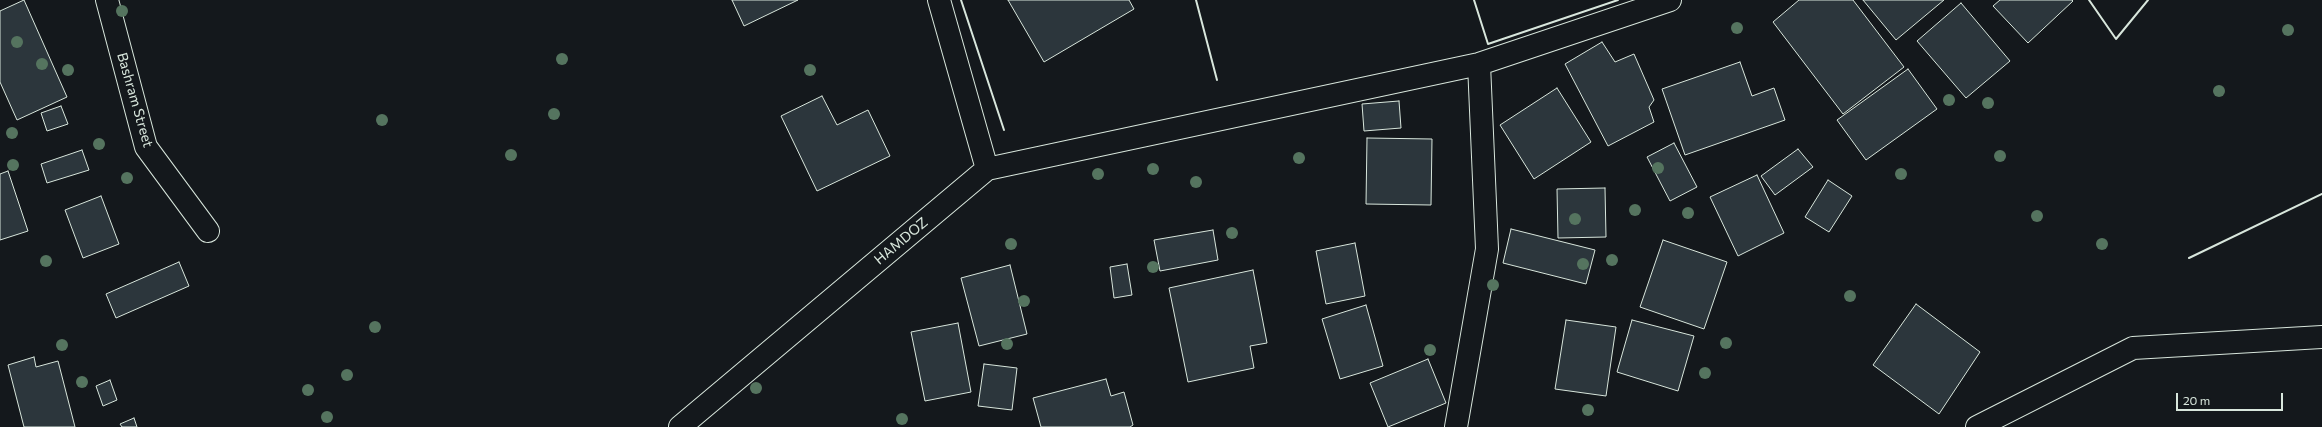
<!DOCTYPE html>
<html>
<head>
<meta charset="utf-8">
<style>
  body { margin:0 }
  #map { position:relative; width:2322px; height:427px; overflow:hidden; background:#14181c; font-family:Commissioner,sans-serif }
  canvas { display:block }
  .scale { position:absolute; left:2176px; top:393px; width:107px; height:18px; box-sizing:border-box; border:2px solid #d8e6dc; border-top:0; padding-left:5px; font-size:12px; line-height:14px; white-space:nowrap; color:#d8e6dc; -webkit-text-stroke:3px #14181c; paint-order:stroke }
</style>
</head>
<body>
<div id="map">
<canvas width="2322" height="427"></canvas>
<div class="scale">20 m</div>
</div>
<script>
const ctx = document.querySelector('canvas').getContext('2d');
ctx.lineJoin = 'round';
function fill(path, color) { ctx.fillStyle = color; ctx.fill(path, 'evenodd'); }
const toPath = rows => new Path2D(rows.map(r => 'M' + r).join(''));
function trace(path, color, width, dash) { ctx.strokeStyle = color; ctx.lineWidth = width; ctx.lineCap = dash ? 'butt' : 'round'; ctx.setLineDash(dash || []); ctx.stroke(path); }
function label(font, color, halo, rows, align = 'center') {
  ctx.font = font + ' Commissioner,sans-serif'; ctx.lineWidth = 3; ctx.setLineDash([]); ctx.textBaseline = 'middle'; ctx.strokeStyle = halo; ctx.fillStyle = color; for (const [text, x, y, turn = 0] of rows) {
    ctx.save(); ctx.translate(x, y); ctx.rotate((+turn || 0) * Math.PI / 180); ctx.textAlign = isNaN(turn) ? turn : align; if (halo) ctx.strokeText(text, 0, 0); ctx.fillText(text, 0, 0); ctx.restore();
  }
}
const building = toPath([
  [24,0,67,97,17,120,0,82,0,11,24,0],
  [732,0,798,0,744,26,732,0],
  [1008,0,1129,0,1134,9,1044,62,1008,0],
  [1799,0,1853,0,1904,67,1843,114,1773,22,1799,0],
  [1863,0,1944,0,1896,40,1863,0],
  [2000,0,2072,0,2073,1,2028,43,1993,6,2000,0],
  [1961,3,2010,61,1966,98,1917,41,1961,3],
  [1602,42,1615,62,1634,54,1654,100,1649,107,1654,122,1608,146,1565,64,1602,42],
  [1740,62,1752,96,1774,88,1785,120,1685,155,1662,89,1740,62],
  [1908,69,1937,109,1866,160,1837,120,1908,69],
  [1557,88,1591,142,1534,179,1500,125,1557,88],
  [822,96,837,125,868,110,890,156,817,191,781,116,822,96],
  [1399,101,1401,128,1364,131,1362,104,1399,101],
  [61,106,68,124,47,131,41,113,61,106],
  [1367,138,1432,139,1431,205,1366,204,1367,138],
  [1674,143,1697,187,1670,201,1647,157,1674,143],
  [1798,149,1813,167,1775,195,1761,176,1798,149],
  [82,150,89,170,47,183,41,164,82,150],
  [8,171,28,231,0,240,0,174,8,171],
  [1757,175,1784,233,1738,256,1710,197,1757,175],
  [1828,180,1852,196,1829,232,1805,217,1828,180],
  [1605,188,1606,237,1558,238,1557,189,1605,188],
  [101,196,119,244,83,258,65,210,101,196],
  [1511,229,1595,250,1586,284,1503,263,1511,229],
  [1213,230,1218,260,1160,271,1154,240,1213,230],
  [1663,240,1727,262,1704,329,1640,307,1663,240],
  [1355,243,1365,296,1326,304,1316,251,1355,243],
  [179,262,189,286,116,318,106,294,179,262],
  [1127,264,1132,295,1114,298,1110,267,1127,264],
  [1010,265,1027,334,979,346,961,278,1010,265],
  [1253,270,1267,343,1250,346,1254,368,1188,382,1169,288,1253,270],
  [1916,304,1980,352,1939,414,1873,365,1916,304],
  [1366,305,1383,366,1340,379,1322,319,1366,305],
  [1566,320,1616,327,1606,396,1555,389,1566,320],
  [1632,320,1694,336,1678,391,1617,372,1632,320],
  [958,323,971,392,925,401,911,332,958,323],
  [34,357,36,367,58,361,75,427,24,427,8,365,34,357],
  [1428,359,1446,403,1388,427,1370,383,1428,359],
  [984,364,1017,368,1012,410,978,406,984,364],
  [1106,379,1111,396,1124,392,1133,425,1130,427,1041,427,1033,398,1106,379],
  [110,380,117,400,103,406,96,386,110,380],
  [134,418,137,427,122,427,120,424,134,418]
]);
const minor = toPath([
  [107,0,146,147,208,231],
  [987,169,1479,64,1670,0],
  [680,427,987,169,939,0],
  [1456,427,1487,249,1479,64],
  [1977,427,2133,348,2322,337]
]);
const wall = toPath([
  [961,0,1004,130],
  [1196,0,1217,80],
  [1474,0,1488,44,1618,0],
  [2089,0,2116,39,2148,0],
  [2189,258,2322,194]
]);
const trees = [
  [122,11],
  [1737,28],
  [2288,30],
  [17,42],
  [562,59],
  [42,64],
  [68,70],
  [810,70],
  [2219,91],
  [1949,100],
  [1988,103],
  [554,114],
  [382,120],
  [12,133],
  [99,144],
  [511,155],
  [2000,156],
  [1299,158],
  [13,165],
  [1658,168],
  [1153,169],
  [1098,174],
  [1901,174],
  [127,178],
  [1196,182],
  [1635,210],
  [1688,213],
  [2037,216],
  [1575,219],
  [1232,233],
  [1011,244],
  [2102,244],
  [1612,260],
  [46,261],
  [1583,264],
  [1153,267],
  [1493,285],
  [1850,296],
  [1024,301],
  [375,327],
  [1726,343],
  [1007,344],
  [62,345],
  [1430,350],
  [1705,373],
  [347,375],
  [82,382],
  [756,388],
  [308,390],
  [1588,410],
  [327,417],
  [902,419]
];
const streetNames = [
  ["Bashram Street",135,100,74],
  ["HAMDOZ",901,241,-40]
];
fill(building, '#2c363c');
trace(building, '#d8e6dc', 1);
trace(minor, '#d8e6dc', 24);
trace(minor, '#14181c', 22);
trace(wall, '#d8e6dc', 2);
ctx.fillStyle = '#55745f';
for (const [x, y] of trees) { ctx.beginPath(); ctx.arc(x, y, 6, 0, 2 * Math.PI); ctx.fill(); }
label('14px', '#d8e6dc', '#14181c', streetNames);
</script>
</body>
</html>
